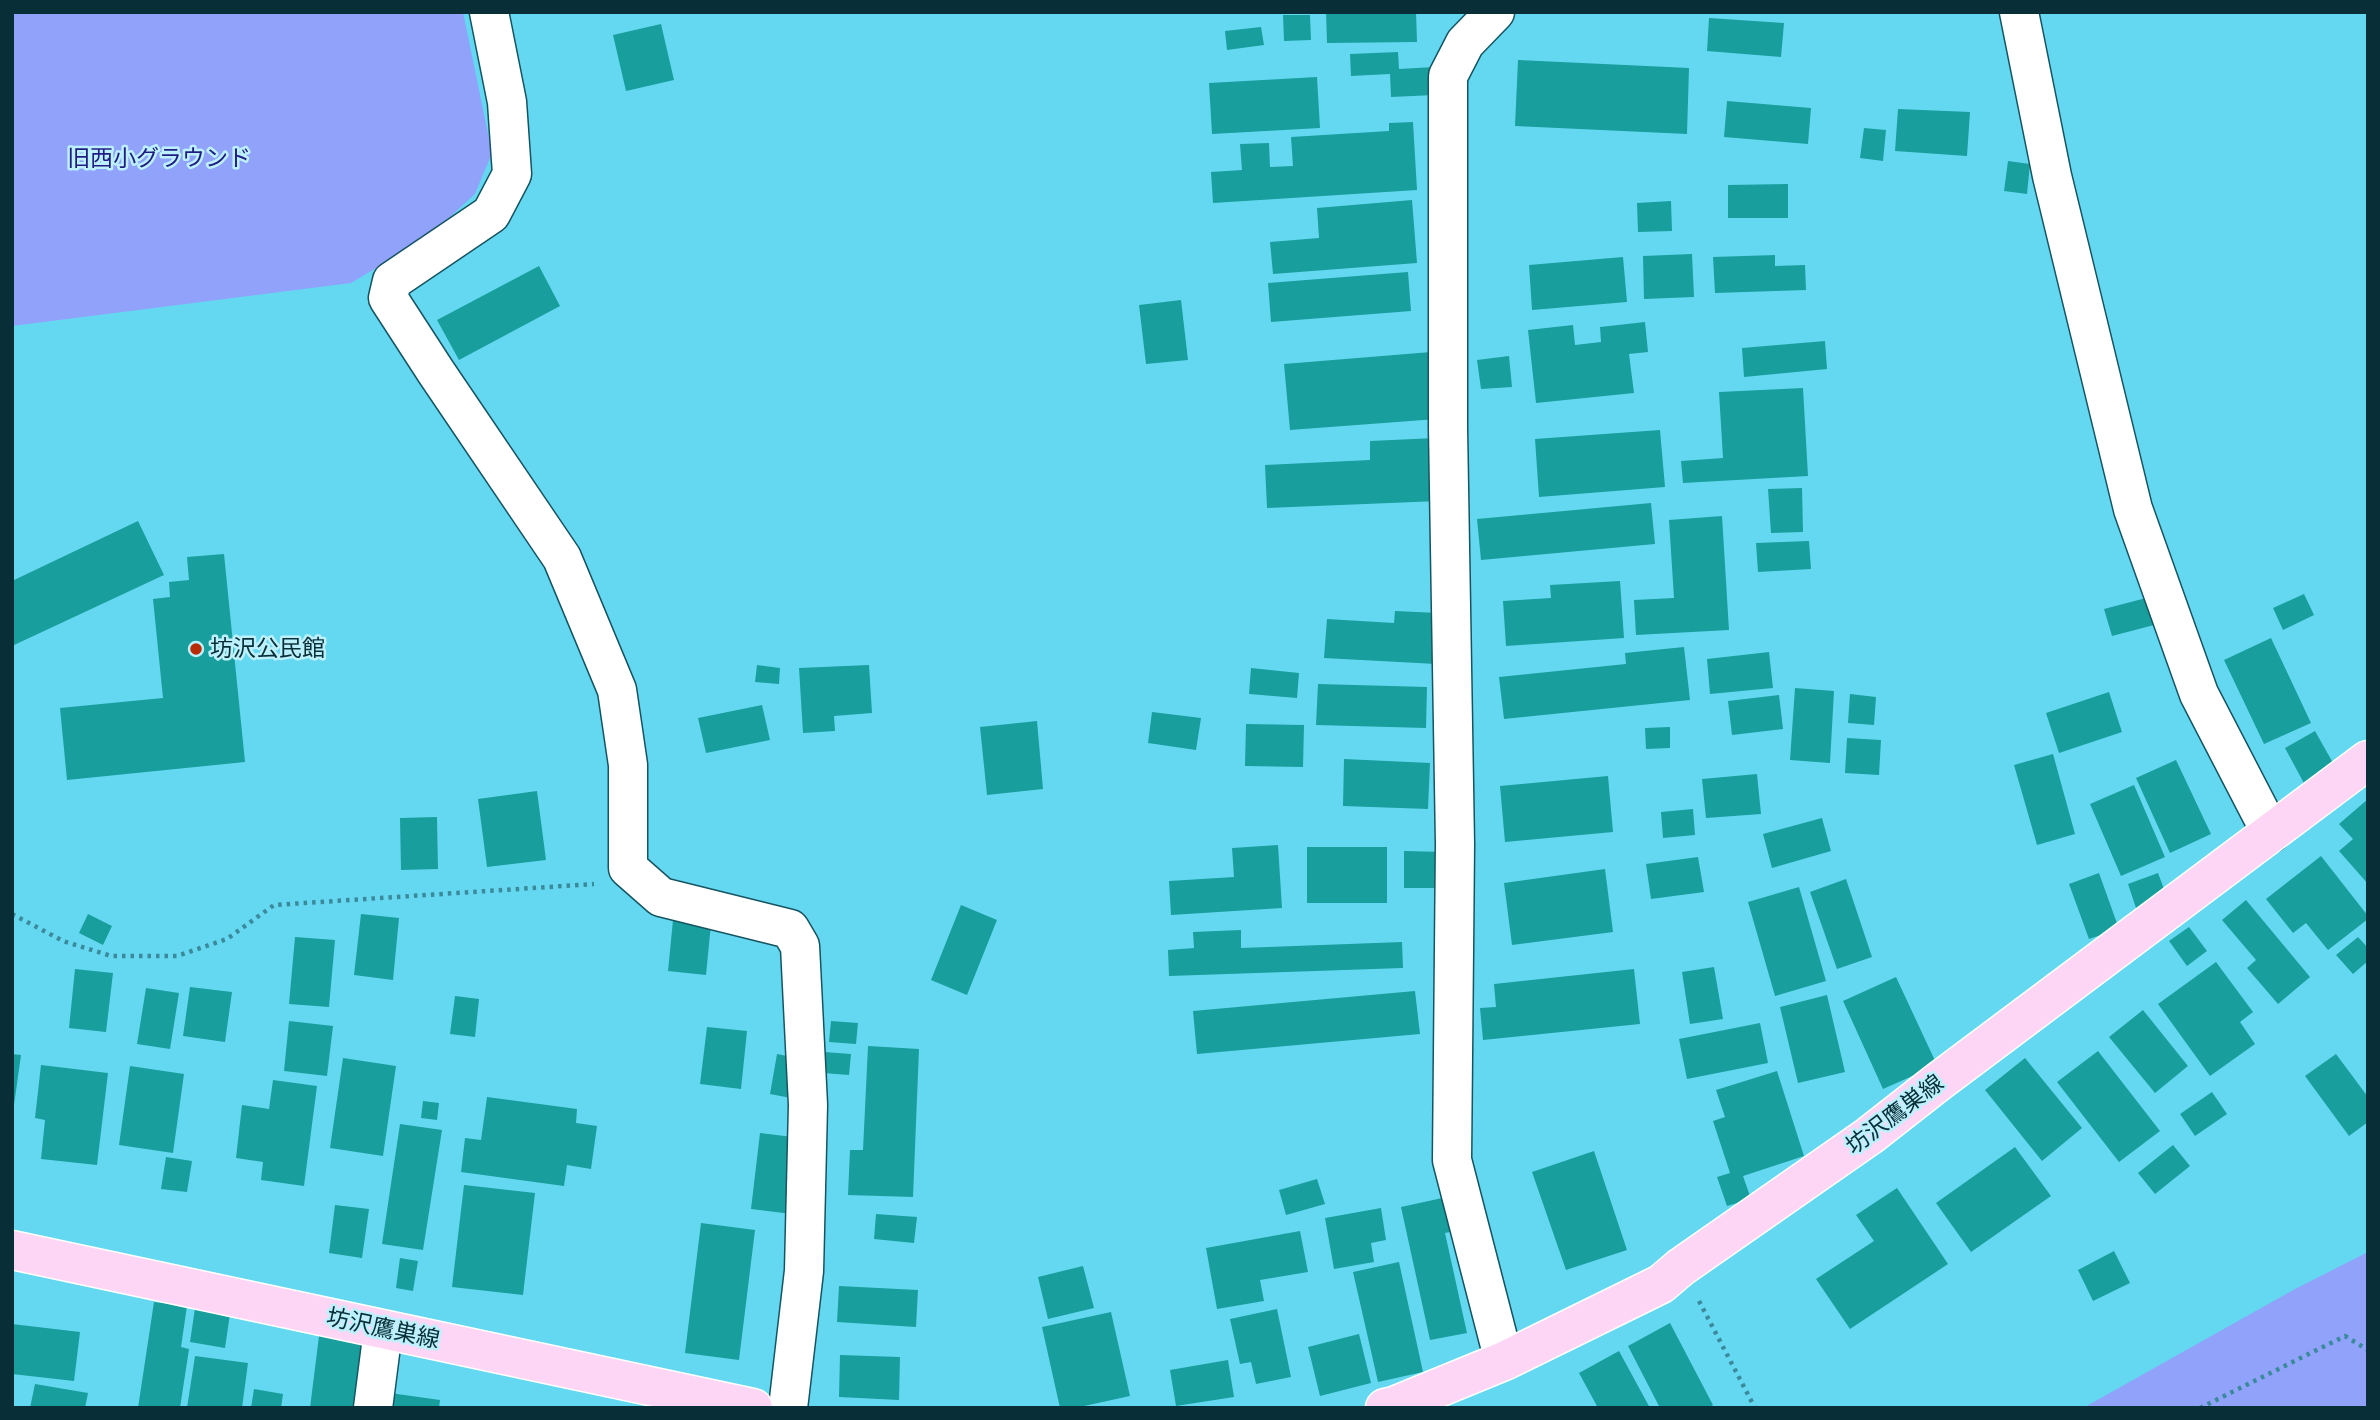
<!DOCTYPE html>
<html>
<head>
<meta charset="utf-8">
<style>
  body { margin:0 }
  #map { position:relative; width:2380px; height:1420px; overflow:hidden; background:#65d8f1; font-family:Raleway,sans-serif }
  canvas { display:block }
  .frame { position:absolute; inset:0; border:14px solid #082f37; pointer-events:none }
</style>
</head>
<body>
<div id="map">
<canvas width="2380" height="1420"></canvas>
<div class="frame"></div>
</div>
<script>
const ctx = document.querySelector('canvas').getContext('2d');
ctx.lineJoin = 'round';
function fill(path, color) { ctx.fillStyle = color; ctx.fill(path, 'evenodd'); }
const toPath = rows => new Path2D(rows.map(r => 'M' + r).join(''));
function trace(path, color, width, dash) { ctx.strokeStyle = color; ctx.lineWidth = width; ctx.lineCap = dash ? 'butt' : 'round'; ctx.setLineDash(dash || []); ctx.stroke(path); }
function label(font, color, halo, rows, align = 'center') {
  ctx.font = font + ' Raleway,"Noto Sans JP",sans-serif'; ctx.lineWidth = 5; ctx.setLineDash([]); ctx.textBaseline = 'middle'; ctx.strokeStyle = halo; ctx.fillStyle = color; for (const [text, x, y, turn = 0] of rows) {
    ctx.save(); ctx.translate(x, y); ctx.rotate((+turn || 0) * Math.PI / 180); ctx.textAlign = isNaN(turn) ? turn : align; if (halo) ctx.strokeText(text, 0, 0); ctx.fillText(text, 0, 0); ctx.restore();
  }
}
const green = toPath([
  [12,12,463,12,492,153,475,194,427,238,351,283,12,326],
  [2368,1252,2368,1408,2083,1408,2295,1289]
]);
const building = toPath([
  [1326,12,1416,12,1417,42,1327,43],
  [1283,15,1310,15,1311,40,1284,41],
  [1709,18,1784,23,1781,57,1707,51],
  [661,24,674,80,626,91,613,35],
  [1261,27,1264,45,1227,50,1225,31],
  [1398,52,1399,69,1434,67,1435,95,1391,97,1390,74,1351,76,1350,54],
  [1518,60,1689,68,1687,134,1515,126],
  [1317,77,1320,128,1212,134,1209,83],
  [1727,101,1811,108,1808,144,1724,137],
  [1898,109,1970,112,1967,156,1895,151],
  [1413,122,1417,190,1213,203,1211,172,1242,170,1240,144,1269,143,1270,167,1293,166,1291,137,1389,131,1389,123],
  [1864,128,1886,130,1883,161,1860,158],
  [2008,161,2030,164,2027,194,2004,191],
  [1788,184,1788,218,1728,218,1728,185],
  [1412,200,1417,263,1273,274,1270,242,1319,238,1317,208],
  [1671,201,1672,231,1638,232,1637,203],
  [1692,254,1694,297,1644,299,1643,256],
  [1775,255,1775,266,1805,265,1806,290,1715,293,1713,257],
  [1623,257,1627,302,1532,310,1529,265],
  [539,266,560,306,459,360,437,320],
  [1408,272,1411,311,1271,322,1268,283],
  [1181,300,1188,360,1146,364,1139,305],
  [1645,322,1648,352,1629,354,1634,393,1536,403,1528,330,1573,325,1575,345,1601,342,1600,327],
  [1825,341,1827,369,1744,377,1742,348],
  [1431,352,1437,419,1290,430,1284,364],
  [1509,356,1512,387,1481,389,1477,360],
  [1803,388,1808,476,1683,483,1681,461,1723,458,1719,392],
  [1660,430,1665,487,1539,497,1535,439],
  [1436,438,1439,501,1267,508,1265,465,1370,460,1370,441],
  [1802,488,1803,532,1771,533,1768,489],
  [1651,503,1655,544,1481,560,1477,519],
  [1722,516,1729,630,1636,635,1634,600,1674,598,1669,520],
  [138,521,164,575,12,646,12,581],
  [1809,541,1811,569,1758,572,1756,543],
  [224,554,245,762,67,780,60,708,163,698,153,599,170,597,169,582,189,580,187,557],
  [1620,581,1624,638,1506,646,1503,601,1551,598,1550,585],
  [2304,594,2314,615,2283,630,2273,608],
  [2146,598,2154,625,2112,636,2104,609],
  [1395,611,1439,613,1436,664,1324,658,1327,619,1394,623],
  [2271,638,2311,723,2264,744,2224,660],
  [1684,647,1690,700,1504,719,1499,677,1626,664,1625,653],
  [1769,652,1773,688,1710,694,1707,659],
  [757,665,780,668,779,684,755,682],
  [869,665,872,713,834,716,835,731,803,733,799,668],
  [1251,668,1299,673,1297,698,1249,694],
  [1318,684,1427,687,1426,728,1316,725],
  [1795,688,1834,691,1830,763,1790,760],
  [2109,692,2122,732,2059,753,2046,713],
  [1850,694,1876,697,1874,725,1848,723],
  [1779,695,1783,729,1732,735,1728,701],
  [762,705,770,740,706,753,698,718],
  [1152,712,1201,718,1196,750,1148,743],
  [1037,721,1043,789,987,795,980,727],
  [1246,724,1304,725,1303,767,1245,766],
  [1670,727,1670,748,1646,749,1645,728],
  [2315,731,2337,770,2306,787,2285,748],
  [1847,738,1881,740,1879,775,1845,773],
  [2053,754,2075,834,2037,845,2014,765],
  [1344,759,1430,763,1428,809,1343,806],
  [2176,760,2211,834,2170,853,2136,778],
  [1757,774,1761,814,1706,818,1702,779],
  [1608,776,1613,832,1505,842,1500,786],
  [2134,785,2165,857,2121,876,2090,804],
  [537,791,546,860,487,867,478,799],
  [2368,799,2368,884,2339,851,2353,839,2339,824],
  [1693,809,1695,835,1663,838,1661,812],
  [437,817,438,869,401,870,400,818],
  [1822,818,1831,851,1772,868,1763,834],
  [1278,845,1282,908,1171,915,1169,881,1234,877,1232,848],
  [1307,847,1387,847,1387,903,1307,903],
  [1404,851,1445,852,1444,888,1404,888],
  [2321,856,2368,916,2368,919,2328,950,2306,923,2293,933,2266,899],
  [1698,857,1704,892,1651,899,1646,864],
  [1605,869,1613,932,1512,945,1504,883],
  [2099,873,2119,929,2089,939,2069,884],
  [2158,873,2167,897,2136,908,2128,884],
  [1846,879,1872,957,1837,969,1810,892],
  [1799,887,1826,981,1775,996,1748,902],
  [2246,900,2310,977,2278,1004,2247,968,2256,960,2222,920],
  [961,905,997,920,967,995,931,980],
  [88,914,112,926,103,945,79,933],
  [361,914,399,918,393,980,354,975],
  [673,920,711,924,706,975,668,971],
  [2189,927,2207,951,2187,966,2169,941],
  [1241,930,1241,948,1402,942,1403,968,1169,976,1168,950,1194,948,1193,932],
  [295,937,335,940,329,1007,289,1004],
  [2358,937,2368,948,2368,961,2353,974,2336,955],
  [2216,962,2253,1012,2240,1022,2255,1044,2210,1076,2158,1004],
  [1714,967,1723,1019,1690,1024,1682,972],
  [75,969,113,973,106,1032,69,1028],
  [1634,969,1640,1024,1483,1040,1480,1008,1496,1007,1494,984],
  [1896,977,1937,1065,1883,1089,1843,1001],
  [190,987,232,992,225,1042,183,1036],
  [146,988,179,993,170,1049,137,1044],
  [1415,991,1420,1034,1197,1054,1193,1011],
  [1827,995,1845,1072,1798,1083,1780,1007],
  [455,996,479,999,475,1037,450,1034],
  [2143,1010,2188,1066,2155,1093,2109,1037],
  [289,1021,333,1026,327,1076,284,1071],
  [831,1021,858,1023,856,1044,829,1042],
  [1760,1023,1768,1063,1687,1079,1679,1039],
  [707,1027,747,1031,741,1089,700,1084],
  [868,1046,919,1049,913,1197,848,1195,850,1150,863,1150],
  [2098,1051,2160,1131,2119,1162,2057,1082],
  [824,1052,851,1054,849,1075,823,1073],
  [12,1054,21,1055,14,1105,12,1105],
  [777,1054,797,1058,791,1098,770,1094],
  [2336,1054,2368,1097,2368,1122,2349,1136,2305,1076],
  [343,1058,396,1066,383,1156,330,1148],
  [2025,1058,2082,1128,2042,1161,1985,1090],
  [41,1065,108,1073,97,1165,41,1159,45,1120,35,1118],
  [130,1066,184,1074,173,1153,119,1145],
  [1777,1071,1804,1156,1743,1176,1751,1199,1727,1206,1717,1177,1730,1173,1713,1121,1725,1117,1716,1090],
  [273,1080,317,1086,304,1186,261,1180,263,1162,236,1158,242,1105,269,1109],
  [2212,1092,2227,1114,2195,1136,2180,1114],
  [487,1097,577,1109,576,1123,597,1126,591,1169,567,1165,564,1186,461,1172,465,1138,481,1140],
  [423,1101,439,1103,437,1120,421,1118],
  [400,1124,442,1130,423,1250,382,1244],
  [760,1133,801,1138,792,1214,751,1209],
  [2173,1145,2190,1166,2155,1194,2138,1173],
  [2015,1147,2051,1196,1971,1252,1936,1203],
  [1594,1151,1627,1250,1566,1270,1532,1172],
  [166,1157,192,1161,187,1192,161,1189],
  [1317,1179,1325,1204,1286,1215,1279,1190],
  [464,1185,535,1193,523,1295,452,1287],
  [1897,1188,1948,1264,1850,1329,1816,1279,1874,1241,1856,1215],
  [1456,1195,1464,1229,1445,1233,1467,1333,1430,1340,1401,1207],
  [335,1205,369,1209,362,1258,329,1253],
  [1381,1208,1386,1240,1371,1243,1374,1262,1334,1269,1325,1218],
  [876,1214,917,1217,914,1243,874,1239],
  [701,1223,755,1230,739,1360,685,1353],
  [1300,1231,1308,1272,1260,1280,1264,1301,1217,1309,1206,1248],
  [2114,1251,2130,1283,2093,1301,2078,1270],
  [400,1258,418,1261,413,1291,396,1288],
  [1399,1262,1423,1372,1378,1382,1353,1272],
  [1083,1266,1094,1308,1048,1319,1038,1277],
  [839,1286,918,1290,916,1327,837,1322],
  [154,1302,187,1306,181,1347,189,1349,180,1408,138,1408],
  [195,1308,230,1314,225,1348,190,1342],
  [1277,1309,1291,1377,1256,1384,1251,1362,1240,1364,1230,1319],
  [1111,1312,1130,1396,1075,1408,1060,1408,1042,1327],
  [1670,1323,1713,1405,1708,1408,1660,1408,1628,1346],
  [12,1324,80,1332,74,1381,12,1374],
  [1359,1334,1371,1383,1320,1396,1308,1347],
  [319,1336,366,1342,358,1408,310,1408],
  [1619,1351,1650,1408,1598,1408,1579,1373],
  [840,1355,900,1357,899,1400,839,1397],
  [195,1356,248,1363,242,1408,187,1408],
  [1228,1360,1234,1397,1176,1406,1170,1370],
  [35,1384,88,1393,85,1408,30,1408],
  [254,1389,283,1394,281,1408,251,1408],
  [390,1393,440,1400,439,1408,388,1408]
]);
const path = toPath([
  [12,914,63,941,111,956,177,956,227,939,274,905,594,884],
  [1699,1301,1755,1408],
  [2200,1408,2345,1336,2368,1350]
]);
const minor = toPath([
  [489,12,507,102,512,174,491,214,392,281,388,298,436,372,562,558,617,690,628,765,628,868,661,897,790,929,800,946,808,1105,804,1271,788,1408],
  [1495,12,1465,43,1448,76,1448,428,1455,844,1452,1160,1504,1361],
  [2019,12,2052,176,2133,509,2199,694,2271,833],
  [373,1408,383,1330]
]);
const major = toPath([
  [12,1250,753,1408],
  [1385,1408,1394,1406,1504,1361,1661,1284,1681,1267,1869,1136,1938,1082,2368,760]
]);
const markers = [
  [196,649,7,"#b72c05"]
];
const parkNames = [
  ["旧西小グラウンド",159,159]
];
const poiNames = [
  ["坊沢公民館",210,649]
];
const streetNames = [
  ["坊沢鷹巣線",1895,1115,-37],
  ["坊沢鷹巣線",383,1329,12]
];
fill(green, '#90a2fa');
fill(building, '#189e9d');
trace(minor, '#155562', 41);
trace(major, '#fff', 41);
trace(path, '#3a8a9b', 4.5, [3.5, 5]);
trace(minor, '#fff', 38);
trace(major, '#fed6f5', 38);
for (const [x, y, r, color] of markers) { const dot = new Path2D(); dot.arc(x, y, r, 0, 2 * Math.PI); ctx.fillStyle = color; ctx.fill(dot); trace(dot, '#bdf0fd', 2.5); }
label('23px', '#211c81', '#bdf0fd', parkNames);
label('23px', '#082f37', '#bdf0fd', poiNames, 'left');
label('23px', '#082f37', '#bdf0fd', streetNames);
</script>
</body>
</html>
